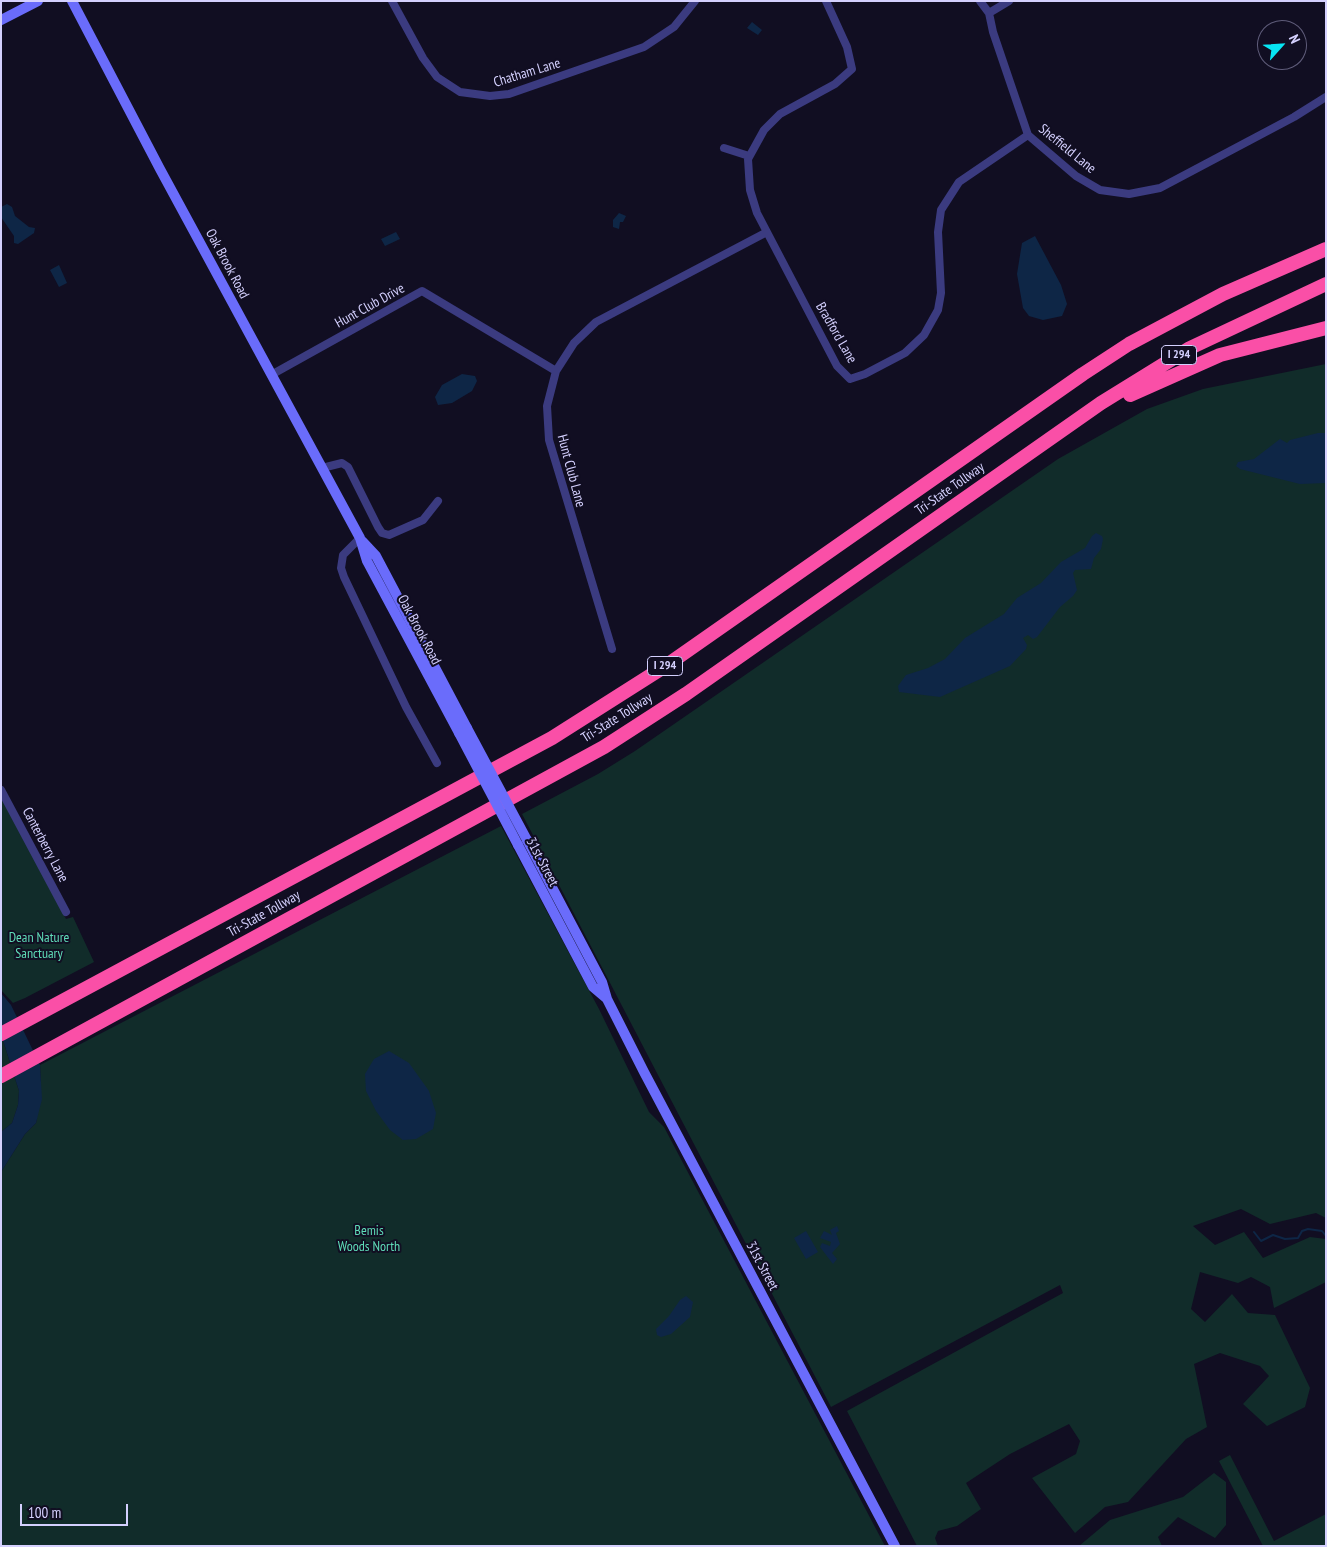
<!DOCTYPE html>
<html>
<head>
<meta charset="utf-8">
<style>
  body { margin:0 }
  #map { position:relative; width:1327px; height:1547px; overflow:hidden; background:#110e22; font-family:"PT Sans Narrow",sans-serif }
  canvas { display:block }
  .frame { position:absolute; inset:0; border:2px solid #d4d0fe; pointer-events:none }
  .north { position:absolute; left:1257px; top:20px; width:50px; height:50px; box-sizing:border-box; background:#110e22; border:1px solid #5f5c7a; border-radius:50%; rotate:64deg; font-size:14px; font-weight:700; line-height:20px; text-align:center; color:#d4d0fe }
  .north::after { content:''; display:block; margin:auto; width:18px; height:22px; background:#07e5f3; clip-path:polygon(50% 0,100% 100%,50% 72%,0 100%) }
  .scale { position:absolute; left:20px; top:1504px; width:108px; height:22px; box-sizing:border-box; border:2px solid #d4d0fe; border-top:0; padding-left:6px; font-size:15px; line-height:18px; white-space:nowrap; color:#d4d0fe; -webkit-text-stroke:4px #110e22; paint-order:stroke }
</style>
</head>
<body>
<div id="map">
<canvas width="1327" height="1547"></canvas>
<div class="frame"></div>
<div class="north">N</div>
<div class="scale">100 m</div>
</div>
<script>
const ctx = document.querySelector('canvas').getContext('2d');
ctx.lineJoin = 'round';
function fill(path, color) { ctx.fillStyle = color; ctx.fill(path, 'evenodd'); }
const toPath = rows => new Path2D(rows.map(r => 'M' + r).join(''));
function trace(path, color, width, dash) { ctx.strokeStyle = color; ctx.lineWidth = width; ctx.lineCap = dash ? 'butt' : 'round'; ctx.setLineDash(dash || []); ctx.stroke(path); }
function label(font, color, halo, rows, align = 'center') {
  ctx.font = font + ' "PT Sans Narrow",sans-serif'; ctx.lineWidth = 4; ctx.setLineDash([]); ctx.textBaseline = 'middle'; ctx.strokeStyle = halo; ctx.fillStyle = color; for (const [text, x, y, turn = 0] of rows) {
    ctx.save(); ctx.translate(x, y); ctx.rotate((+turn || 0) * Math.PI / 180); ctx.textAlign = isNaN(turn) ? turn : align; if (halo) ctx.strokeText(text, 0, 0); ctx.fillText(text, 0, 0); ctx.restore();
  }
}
const green = toPath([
  [1326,364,1326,1218,1316,1213,1270,1224,1241,1209,1193,1226,1215,1245,1244,1232,1263,1258,1310,1237,1326,1239,1326,1282,1274,1308,1270,1287,1251,1277,1238,1283,1200,1272,1191,1309,1205,1322,1232,1294,1248,1313,1275,1315,1310,1388,1305,1407,1267,1426,1243,1404,1269,1376,1260,1366,1220,1353,1194,1364,1207,1427,1186,1439,1128,1502,1105,1507,1075,1533,1032,1478,1076,1454,1080,1441,1069,1424,1010,1454,966,1483,981,1509,957,1526,938,1531,935,1538,938,1546,917,1546,847,1411,1063,1293,1060,1285,831,1407,522,814,598,774,635,751,1058,459,1147,409,1203,389],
  [1,794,66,919,73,917,94,962,25,998,13,1003,1,990],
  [501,826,599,1009,649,1112,664,1127,885,1546,1,1546,1,1172,25,1134,36,1123,41,1086,40,1065],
  [1,1034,19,1091,18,1105,12,1123,1,1132],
  [1230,1455,1274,1541,1326,1514,1326,1546,1263,1546,1219,1461],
  [1214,1473,1226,1482,1226,1525,1215,1538,1178,1517,1158,1537,1162,1546,1079,1546,1110,1520,1183,1497]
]);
const water = toPath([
  [752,22,762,30,758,35,747,28],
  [7,204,12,207,15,216,29,227,35,228,34,233,18,244,14,243,14,236,1,217,1,207],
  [619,213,626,216,623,222,620,222,619,229,613,227,613,220],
  [396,232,400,239,385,246,381,239],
  [1035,236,1061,285,1067,304,1062,316,1043,320,1029,316,1023,308,1017,274,1022,243],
  [59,265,67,283,59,287,50,270],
  [462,374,475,376,477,381,472,391,452,403,438,405,435,397,442,385],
  [1318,433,1326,433,1326,483,1300,484,1240,469,1236,466,1238,462,1254,459,1280,439,1287,443,1290,440],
  [1096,533,1102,536,1103,539,1101,549,1094,558,1091,569,1075,570,1073,573,1077,590,1073,596,1060,607,1037,637,1033,639,1028,635,1023,638,1027,645,1026,649,1010,666,940,697,899,692,898,686,906,675,928,668,945,659,965,638,1004,614,1017,598,1041,583,1061,562,1085,548,1092,536],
  [1,993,11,1005,40,1065,42,1099,36,1123,25,1134,1,1172,1,1132,12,1123,18,1105,19,1091,1,1034],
  [389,1051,409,1063,429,1091,436,1113,433,1129,416,1139,403,1140,390,1130,376,1111,366,1091,365,1074,374,1059],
  [837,1226,839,1231,836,1233,840,1244,832,1253,837,1259,833,1264,820,1247,822,1243,830,1246,831,1242,820,1238,824,1231,832,1235,830,1230],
  [806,1231,818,1252,806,1259,794,1238],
  [686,1296,693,1302,690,1317,671,1334,661,1337,657,1335,656,1329,669,1316,680,1300]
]);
const stream = toPath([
  [1254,1232,1261,1241,1273,1235,1285,1239,1298,1238,1302,1231,1308,1229,1322,1231,1326,1236]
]);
const street = toPath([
  [392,1,423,58,437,77,460,92,490,96,509,94,644,47,674,27,695,1],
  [826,1,847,47,852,69,835,84,780,114,764,130,748,159,750,190,757,213,837,366,850,379,865,374,905,353,924,335,938,310,941,293,938,232,941,210,959,182,1028,135],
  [980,1,989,13,993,32,1028,135,1076,176,1100,190,1129,194,1160,188,1294,117,1326,97],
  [989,13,1009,1],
  [724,148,749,156],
  [271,375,422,291,556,371],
  [322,468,342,463,348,467,378,527,382,533,389,535,423,520,438,501],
  [360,538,343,555,341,568,344,577,406,707,437,763],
  [612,649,549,440,547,406,556,371,574,343,596,322,767,232],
  [1,790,66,912]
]);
const secondary = toPath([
  [72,1,160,169,360,538,367,561,459,733],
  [1,20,38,1],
  [362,541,376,556,467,728],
  [527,840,602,982,607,999,644,1072,895,1546],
  [518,845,593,987,606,998]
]);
const highway = toPath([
  [1130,395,1220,355,1326,328],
  [1,1034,552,738,667,665,1083,374,1129,344,1223,294,1326,249],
  [1,1076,604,747,686,694,1101,403,1190,348,1326,284]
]);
const secondaryBridge = toPath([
  [467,728,527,840],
  [459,733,518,845]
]);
const shields = [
  [1179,355,35],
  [665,666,35]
];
const shieldNames = [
  ["I 294",1179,355],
  ["I 294",665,666]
];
const streetNames = [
  ["Chatham Lane",527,73,-17],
  ["Sheffield Lane",1067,149,39],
  ["Oak Brook Road",227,264,62],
  ["Hunt Club Drive",370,306,-29],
  ["Bradford Lane",836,333,60],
  ["Hunt Club Lane",571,471,75],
  ["Tri-State Tollway",950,489,-35],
  ["Oak Brook Road",419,630,62],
  ["Tri-State Tollway",617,718,-32],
  ["Canterberry Lane",45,845,62],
  ["31st Street",542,862,62],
  ["Tri-State Tollway",264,914,-29],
  ["31st Street",762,1266,62]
];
const parkNames = [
  ["Dean Nature",39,938],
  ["Sanctuary",39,954],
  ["Bemis",369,1231],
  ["Woods North",369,1247]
];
fill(green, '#112c2a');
fill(water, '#0e2646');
trace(stream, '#0e2646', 2);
trace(street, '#3b3b80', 8);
trace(secondary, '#6a6cfb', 10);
trace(highway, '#fa4fa7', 14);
trace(secondaryBridge, '#6a6cfb', 10);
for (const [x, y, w] of shields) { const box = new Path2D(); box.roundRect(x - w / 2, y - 9.5, w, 19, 4); ctx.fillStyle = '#110e22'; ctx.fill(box); trace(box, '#d4d0fe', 1); }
label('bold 12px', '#d4d0fe', null, shieldNames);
label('14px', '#d4d0fe', '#110e22', streetNames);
label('14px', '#5fdcb8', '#110e22', parkNames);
</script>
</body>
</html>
